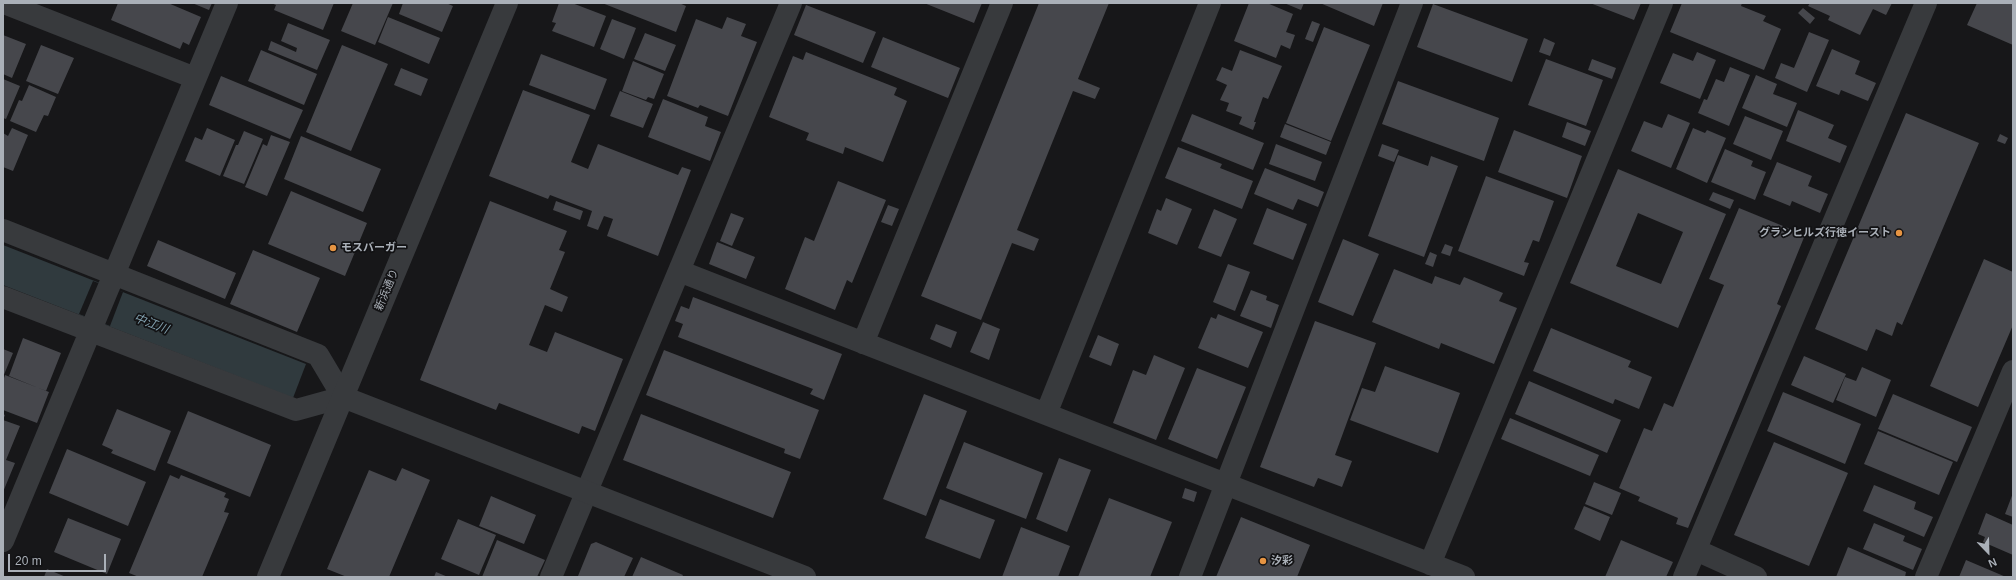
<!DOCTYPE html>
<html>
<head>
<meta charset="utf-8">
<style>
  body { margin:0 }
  #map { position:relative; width:2016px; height:580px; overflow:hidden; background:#171719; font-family:Arial,sans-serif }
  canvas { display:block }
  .frame { position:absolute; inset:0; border:4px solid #aab0b8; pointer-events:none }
  .north { position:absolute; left:1968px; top:532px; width:40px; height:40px; -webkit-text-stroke:3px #121214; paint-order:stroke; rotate:157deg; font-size:11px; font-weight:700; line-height:16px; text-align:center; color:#aab0b8 }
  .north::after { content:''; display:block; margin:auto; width:14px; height:18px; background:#aab0b8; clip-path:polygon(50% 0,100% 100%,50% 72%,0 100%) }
  .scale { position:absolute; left:8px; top:554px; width:98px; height:18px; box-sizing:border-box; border:2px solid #aab0b8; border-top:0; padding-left:5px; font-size:12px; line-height:14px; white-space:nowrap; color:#aab0b8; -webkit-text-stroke:3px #121214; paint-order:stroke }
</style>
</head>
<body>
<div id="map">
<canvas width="2016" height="580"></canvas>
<div class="frame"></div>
<div class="north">N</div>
<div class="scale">20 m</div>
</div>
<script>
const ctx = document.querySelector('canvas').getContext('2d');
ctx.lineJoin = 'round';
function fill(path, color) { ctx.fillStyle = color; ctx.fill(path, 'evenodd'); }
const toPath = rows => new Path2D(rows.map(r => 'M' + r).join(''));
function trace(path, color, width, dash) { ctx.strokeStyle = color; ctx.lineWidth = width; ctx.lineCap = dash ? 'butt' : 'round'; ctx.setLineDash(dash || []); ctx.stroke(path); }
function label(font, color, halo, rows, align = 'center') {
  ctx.font = font + ' Arial,"Noto Sans JP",sans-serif'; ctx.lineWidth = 3.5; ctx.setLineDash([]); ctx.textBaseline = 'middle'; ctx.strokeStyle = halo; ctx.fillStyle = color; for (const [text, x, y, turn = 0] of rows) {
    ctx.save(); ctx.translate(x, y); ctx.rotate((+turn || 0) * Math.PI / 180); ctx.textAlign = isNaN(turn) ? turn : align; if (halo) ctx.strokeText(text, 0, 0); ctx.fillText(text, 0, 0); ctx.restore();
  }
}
const water = toPath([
  [3,245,306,364,293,398,3,285]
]);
const pier = toPath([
  [93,281,123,292,110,326,79,314]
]);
const building = toPath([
  [118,3,168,3,201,17,189,45,183,42,180,49,111,20],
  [192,3,212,3,209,10],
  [271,3,334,3,323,30,274,10,276,5],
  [353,3,393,3,375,45,341,31],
  [403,3,446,3,453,6,442,32,399,14],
  [559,3,572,3,606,16,594,47,552,31,556,23,552,22],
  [602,3,679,3,686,6,676,32],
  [924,3,982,3,974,23],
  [1039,3,1109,3,1078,79,1100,88,1095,99,1073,91,1017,230,1039,239,1034,251,1012,243,981,320,921,296],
  [1249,3,1267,3,1293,14,1286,32,1295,35,1290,49,1281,45,1276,58,1234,41],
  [1284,3,1304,3,1301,10],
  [1320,3,1383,3,1374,26],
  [1590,3,1641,3,1634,20],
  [1682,3,1742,3,1741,6,1766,16,1763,21,1781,29,1764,70,1670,32],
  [1810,3,1892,3,1886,15,1873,9,1860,35,1828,20,1830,16,1808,6],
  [1977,3,2013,3,2013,45,1967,25],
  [1433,4,1528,39,1512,82,1417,47],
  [806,5,876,32,863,63,794,35],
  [1803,8,1815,18,1810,24,1798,13],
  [388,17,440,38,429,64,378,42],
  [727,17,746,24,741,36,757,42,728,116,700,105,698,108,667,96,696,19,722,29],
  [612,19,636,28,624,59,600,49],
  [1312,21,1320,24,1313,42,1305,39],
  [288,23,330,40,317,70,268,50,271,41,296,52,297,48,281,41],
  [1324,27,1370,45,1331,141,1286,123],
  [1809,32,1829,40,1807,92,1775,78,1781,63,1794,68],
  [645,33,676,45,665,71,634,59],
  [3,35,26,44,12,78,3,74],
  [883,37,960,68,948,98,871,67],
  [1544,38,1555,43,1550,56,1539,52],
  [41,45,74,58,58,94,26,81],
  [342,45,388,64,351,151,306,132],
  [1832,49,1860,61,1855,74,1876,83,1868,101,1841,90,1839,95,1816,86],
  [261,50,317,74,304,105,248,81],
  [1240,50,1282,66,1268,99,1263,97,1254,122,1256,122,1253,130,1239,124,1242,117,1226,111,1229,103,1220,100,1227,85,1216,80,1222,67,1232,71],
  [806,52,897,88,894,95,907,101,883,162,845,147,843,154,806,140,809,133,769,117,793,56,803,60],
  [1697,52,1716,60,1700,99,1660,83,1673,53,1693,61],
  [541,54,607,79,595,110,529,85],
  [1546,59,1603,80,1586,126,1528,105],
  [1592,59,1616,68,1612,79,1588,70],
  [633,61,664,74,654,99,648,97,646,100,622,91],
  [1730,67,1750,75,1729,126,1698,113,1704,99,1707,100,1716,79,1724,82],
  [401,68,428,79,421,96,394,85],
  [1756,75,1777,84,1773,94,1797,103,1787,127,1742,108],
  [221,76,303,110,290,139,209,105],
  [3,79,20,86,6,119,3,118],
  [1398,81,1499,118,1484,161,1382,124],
  [29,85,56,97,48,116,44,115,36,132,10,121,19,100,22,101],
  [523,90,590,115,571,162,588,169,598,144,678,175,682,167,691,170,658,256,607,236,613,219,604,216,598,230,587,226,592,211,550,195,548,199,489,176],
  [620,91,653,104,643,128,610,116],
  [663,99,708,117,705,126,721,132,710,161,648,137],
  [1798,110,1834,125,1828,138,1847,146,1840,163,1786,141],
  [1906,113,1979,143,1902,325,1897,322,1892,336,1876,329,1867,351,1815,329],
  [1192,114,1264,143,1253,170,1181,141],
  [1668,114,1690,123,1671,168,1631,151,1644,121,1662,128],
  [1745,116,1783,131,1771,160,1733,144],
  [1567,122,1591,131,1585,146,1562,137],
  [1285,124,1331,142,1326,155,1280,137],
  [12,128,28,135,13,171,3,167,3,133,8,136],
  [207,128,235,140,220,176,185,161,195,137,202,140],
  [1693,128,1705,133,1707,130,1726,138,1707,183,1676,169],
  [1514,130,1582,156,1567,198,1498,172],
  [244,131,263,139,244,184,223,176,236,145,238,145],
  [2000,134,2008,138,2005,144,1997,141],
  [271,135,290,142,267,196,245,187,263,144,267,146],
  [301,136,381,169,363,212,284,179],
  [1276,144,1322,162,1315,181,1269,164],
  [1382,144,1399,150,1394,162,1378,156],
  [1178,147,1222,164,1220,168,1253,181,1242,209,1165,178],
  [1725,149,1753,161,1751,166,1766,172,1755,200,1711,182],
  [1398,155,1428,166,1431,156,1458,166,1424,257,1368,236],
  [1777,162,1812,176,1808,186,1828,194,1820,213,1792,201,1790,206,1763,195],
  [1265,168,1324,192,1318,207,1298,199,1293,210,1254,194],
  [1618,169,1726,214,1678,328,1570,283],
  [1638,213,1683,232,1661,284,1616,266],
  [1486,176,1554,201,1539,242,1533,240,1524,262,1529,263,1524,276,1458,251],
  [838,181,886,200,852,283,847,280,835,310,785,289,805,237,814,241],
  [291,191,367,223,345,276,268,244],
  [1713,192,1734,200,1730,209,1709,200],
  [1166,198,1192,209,1177,245,1148,233,1157,209,1161,211],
  [490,201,567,231,559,250,565,252,550,289,568,297,562,312,545,305,529,345,547,352,555,332,623,359,595,431,582,426,579,434,499,403,496,410,420,380],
  [556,201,583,211,580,220,553,210],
  [888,205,899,209,892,226,881,222],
  [1267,208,1307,224,1293,260,1253,244],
  [1739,208,1805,235,1777,304,1781,306,1688,528,1676,524,1678,518,1638,501,1640,497,1619,488,1644,428,1652,431,1664,403,1673,407,1724,285,1709,279],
  [1214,209,1237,219,1221,257,1198,248],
  [731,213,744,218,732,246,720,241],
  [1343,239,1379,254,1353,316,1318,302],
  [158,240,236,273,225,299,147,266],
  [717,242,755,257,746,279,709,264],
  [1445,244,1453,247,1450,256,1441,253],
  [253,250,320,278,297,332,230,304],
  [1430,252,1437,255,1433,267,1425,264],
  [1984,259,2013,272,2013,325,1978,407,1930,386],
  [1228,264,1250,272,1235,311,1213,302],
  [1394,269,1432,284,1435,276,1460,285,1464,277,1503,293,1499,301,1517,308,1494,364,1441,343,1439,349,1372,322],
  [1251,290,1267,296,1266,300,1279,305,1271,328,1240,316],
  [693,297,842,354,824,400,810,394,813,389,678,337,683,324,675,321,681,306,689,309],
  [1218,314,1263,332,1248,368,1198,348,1211,317,1216,319],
  [1315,321,1376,343,1335,455,1352,461,1342,487,1318,478,1314,487,1260,467],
  [983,322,1000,329,989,360,970,352],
  [936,324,957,332,951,348,930,339],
  [1551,328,1631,361,1628,367,1652,377,1639,409,1615,399,1613,404,1533,371],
  [1098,335,1119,344,1111,366,1089,357],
  [23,338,61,353,46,391,9,376],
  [3,349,13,353,3,377],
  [664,350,819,410,800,459,784,453,785,449,646,395],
  [1154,355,1185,368,1156,440,1113,423,1133,370,1146,375],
  [1804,356,1846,374,1833,403,1791,385],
  [1385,366,1460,393,1438,453,1350,420,1362,388,1375,392],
  [1862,367,1891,380,1876,417,1836,400,1845,377,1856,381],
  [1197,368,1246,387,1217,459,1168,439],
  [5,375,49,392,37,423,3,410,3,381],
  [1529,381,1621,420,1607,453,1515,414],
  [1783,392,1861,424,1845,464,1767,431],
  [924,394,967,411,926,516,883,499],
  [1893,394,1972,427,1957,462,1878,429],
  [117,409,171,431,155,471,111,453,113,450,102,445],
  [188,411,271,445,250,497,167,463],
  [3,414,5,415,3,420,20,426,6,460,15,463,3,492],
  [641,414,791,472,773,518,623,460],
  [1510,418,1599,455,1590,476,1501,439],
  [1878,431,1953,462,1939,495,1864,464],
  [964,442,1043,473,1026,519,946,488],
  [1774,442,1848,473,1809,566,1734,535],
  [67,449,146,482,128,526,49,493],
  [1059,458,1091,470,1067,532,1036,519],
  [402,468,430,480,389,577,347,577,327,569,369,470,396,481],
  [170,475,179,479,181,475,226,493,224,497,229,499,224,512,229,513,202,577,139,577,129,573],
  [1594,482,1621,493,1612,515,1585,504],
  [1874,485,1916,502,1914,509,1933,517,1924,537,1863,511],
  [1185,488,1197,492,1194,502,1182,498],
  [2013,493,2013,517,2005,514],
  [491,496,536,515,524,544,479,526],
  [1109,498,1172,522,1150,577,1078,577],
  [940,499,995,520,980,559,925,538],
  [1584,506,1610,517,1600,541,1574,529],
  [1986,513,2013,525,2013,555,1983,542,1985,537,1978,534],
  [1241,517,1310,545,1297,577,1216,577],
  [68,518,121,539,107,574,54,552],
  [458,519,496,535,479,575,441,559],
  [1874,523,1905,536,1903,541,1922,549,1913,570,1863,549],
  [1021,527,1070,546,1058,577,1002,577],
  [497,540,545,560,537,577,482,577],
  [1621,540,1673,562,1666,577,1605,577],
  [596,542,633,558,624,577,578,576,591,544],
  [1848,547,1906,572,1905,577,1836,577],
  [641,557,683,575,682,577,632,577],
  [1966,560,2006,577,1959,577],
  [47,569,66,577,44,577],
  [436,572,448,577,434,577]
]);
const minor = toPath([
  [4,3,195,78],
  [3,230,318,355,343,397,296,410,3,297],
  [679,271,1464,577],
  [863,343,1002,3],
  [1046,414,1210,3],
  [3,541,227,3],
  [1696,550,1756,577],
  [1430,564,1662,3],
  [551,577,791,3],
  [1190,577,1412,3],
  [1684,577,1926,3],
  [1926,577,2013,371]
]);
const tertiary = toPath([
  [343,397,805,577],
  [268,577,507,3]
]);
const markers = [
  [1899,233,4,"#e69442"],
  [333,248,4,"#e69442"],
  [1263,561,4,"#e69442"]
];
const poiNames = [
  ["グランヒルズ行徳イースト",1891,233,"right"],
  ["モスバーガー",341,248],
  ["汐彩",1271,561]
];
const streetNames = [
  ["新浜通り",387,290,-67]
];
const waterNames = [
  ["中江川",151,324,21]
];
fill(water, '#303a3e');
fill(pier, '#171719');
fill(building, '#46474c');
trace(minor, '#383a3d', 22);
trace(tertiary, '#383a3d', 22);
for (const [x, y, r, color] of markers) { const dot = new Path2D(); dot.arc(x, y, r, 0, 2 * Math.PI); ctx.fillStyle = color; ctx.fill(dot); trace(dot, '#121214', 1.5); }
label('bold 11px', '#aab0b8', '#121214', poiNames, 'left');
label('11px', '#aab0b8', '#121214', streetNames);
label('italic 12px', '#83a2b0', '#121214', waterNames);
</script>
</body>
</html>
